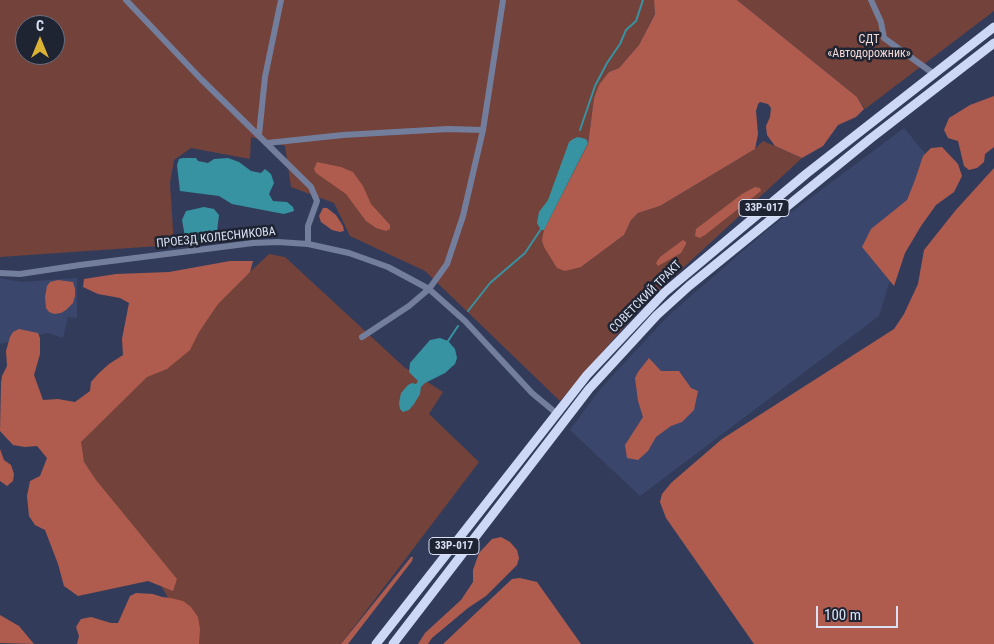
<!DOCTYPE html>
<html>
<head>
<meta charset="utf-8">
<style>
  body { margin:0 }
  #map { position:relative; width:994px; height:644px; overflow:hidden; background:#323c5a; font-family:"Roboto Condensed",sans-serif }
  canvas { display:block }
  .north { position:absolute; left:15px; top:15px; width:50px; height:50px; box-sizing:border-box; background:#1f2432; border:1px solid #6a7080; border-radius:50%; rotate:0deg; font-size:14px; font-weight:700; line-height:20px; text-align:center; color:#dae1f5 }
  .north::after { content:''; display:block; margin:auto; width:18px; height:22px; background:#dbb233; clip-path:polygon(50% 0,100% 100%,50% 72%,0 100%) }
  .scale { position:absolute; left:816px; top:606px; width:82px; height:22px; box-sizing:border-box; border:2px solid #dae1f5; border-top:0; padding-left:6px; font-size:15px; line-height:18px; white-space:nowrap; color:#dae1f5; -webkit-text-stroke:4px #1f2432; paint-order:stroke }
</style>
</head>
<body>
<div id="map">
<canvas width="994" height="644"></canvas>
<div class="north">С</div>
<div class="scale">100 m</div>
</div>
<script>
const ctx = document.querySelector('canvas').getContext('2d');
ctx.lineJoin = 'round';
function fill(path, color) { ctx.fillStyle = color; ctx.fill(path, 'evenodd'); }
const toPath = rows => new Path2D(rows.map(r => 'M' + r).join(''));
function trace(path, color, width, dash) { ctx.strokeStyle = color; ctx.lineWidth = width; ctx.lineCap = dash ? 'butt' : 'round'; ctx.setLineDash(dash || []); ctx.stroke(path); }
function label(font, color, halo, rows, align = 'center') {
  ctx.font = font + ' "Roboto Condensed",sans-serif'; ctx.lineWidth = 5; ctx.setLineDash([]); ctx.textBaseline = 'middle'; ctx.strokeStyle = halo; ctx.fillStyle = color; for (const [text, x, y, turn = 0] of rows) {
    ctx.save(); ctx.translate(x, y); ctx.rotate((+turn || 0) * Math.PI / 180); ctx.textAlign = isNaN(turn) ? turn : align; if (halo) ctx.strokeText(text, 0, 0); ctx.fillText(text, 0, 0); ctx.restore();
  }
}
const built = toPath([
  [904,128,928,157,879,316,640,496,570,430,601,388,669,315,766,231],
  [0,278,22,282,77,278,77,318,68,317,63,338,48,333,0,344]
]);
const green = toPath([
  [0,0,654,0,655,13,639,45,619,68,609,72,594,98,588,143,581,267,624,235,631,220,638,213,660,206,755,149,763,141,802,158,643,305,560,401,425,271,350,236,334,203,291,187,285,146,251,137,250,159,191,148,174,160,170,183,174,245,0,257],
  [25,25,55,25,55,55,25,55],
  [737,0,994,0,994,11,865,109,857,97],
  [269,254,285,257,404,367,443,392,429,414,479,462,341,644,194,644,132,534,63,448]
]);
const forest = toPath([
  [654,0,737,0,857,97,864,109,856,117,838,125,823,146,802,158,775,146,767,135,766,126,770,117,771,108,768,104,760,102,758,104,756,111,758,134,755,149,660,206,638,213,631,220,624,235,581,267,565,271,557,268,544,247,542,240,544,230,588,144,594,98,599,85,609,72,619,68,639,45,655,14],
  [994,96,994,147,985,154,984,162,977,168,969,170,964,166,958,141,948,138,944,130,949,118,970,105],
  [942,147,958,164,962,176,954,192,936,205,921,226,905,253,894,286,862,247,871,229,907,200,915,180,923,156,931,148],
  [317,162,341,167,353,172,363,186,371,204,390,225,390,229,386,231,376,228,366,221,346,194,316,173,314,169],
  [994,168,994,644,754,644,666,518,660,502,662,494,671,483,722,439,894,329,904,314,918,284,924,250,955,211],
  [755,187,760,188,761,191,705,235,700,238,695,236,696,229,742,194],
  [323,208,327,208,336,215,343,226,344,231,340,232,332,230,321,222,319,216],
  [683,240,686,242,686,244,681,253,658,266,656,263,660,257],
  [230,261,253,261,250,272,218,304,199,332,190,350,167,369,147,377,81,442,84,462,96,480,177,579,173,591,148,581,78,596,64,586,58,564,45,530,35,525,29,516,27,496,30,481,40,476,47,458,37,446,25,447,13,445,0,431,1,383,2,376,7,366,6,351,10,337,13,332,19,329,38,333,40,338,40,354,34,375,43,400,58,399,75,402,90,391,91,382,98,374,109,364,123,355,122,339,129,303,120,298,98,294,83,287,84,279,116,274,169,272],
  [58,280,73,282,75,289,75,296,73,303,66,310,61,313,54,314,49,312,46,308,45,297,47,286,50,282],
  [649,358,661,371,679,371,691,388,698,391,694,410,682,422,671,426,656,437,648,451,638,460,627,458,625,445,643,417,638,401,635,378,638,372],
  [0,449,4,460,11,465,14,474,13,481,7,486,0,481],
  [501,537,510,542,517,550,519,558,517,565,486,596,468,608,432,638,428,644,418,644,425,633,461,600,473,582,473,570,479,553,492,539],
  [411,557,413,557,412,561,348,644,341,644],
  [520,578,537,582,581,644,443,644,512,579],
  [136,593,153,594,162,597,171,598,183,601,191,607,198,617,200,629,199,644,77,644,79,636,76,627,81,619,91,617,111,623,118,623,130,596],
  [0,615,19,626,34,644,0,643]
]);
const water = toPath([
  [578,137,586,139,588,143,544,230,541,230,537,223,539,212,548,200,569,142,573,139],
  [183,158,196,158,198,161,208,163,214,159,228,158,239,162,251,171,261,173,265,169,271,174,274,183,269,194,273,201,287,202,293,207,294,211,284,214,263,210,232,204,219,196,180,191,177,165,179,159],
  [204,207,214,209,219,215,217,231,205,240,186,242,182,220,186,211],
  [440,338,448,341,455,349,457,358,455,364,445,373,425,383,421,387,420,394,414,404,409,410,403,412,400,409,399,403,401,393,408,385,412,383,416,384,418,381,409,372,410,363,430,340]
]);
const stream = toPath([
  [580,130,595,86,607,63,620,44,626,30,636,21,643,0],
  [468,311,490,283,525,253,541,229],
  [448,341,458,326]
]);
const minor = toPath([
  [126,0,201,79,311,187,317,201,308,226,308,244],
  [871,0,881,22,884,38,934,74],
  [259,135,265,77,281,0],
  [267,143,343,135,448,129,483,130],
  [0,273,20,274,80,265,253,243,278,242,308,244,349,253,388,267,429,289,465,321,532,393,556,413],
  [362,337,409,306,429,289,447,264,463,216,483,130,503,0]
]);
const highway = toPath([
  [376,644,587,375,665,292,806,174,994,27],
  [393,644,589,389,657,315,689,286,870,139,994,43]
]);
const shields = [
  [764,208,50],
  [454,546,50]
];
const shieldNames = [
  ["33Р-017",764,208],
  ["33Р-017",454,546]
];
const parkNames = [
  ["СДТ",869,40],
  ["«Автодорожник»",869,54]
];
const streetNames = [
  ["ПРОЕЗД КОЛЕСНИКОВА",216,238,-6],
  ["СОВЕТСКИЙ ТРАКТ",646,297,-45]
];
fill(built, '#3a466b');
fill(green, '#73423a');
fill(forest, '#af5c4f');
fill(water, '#3793a2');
trace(stream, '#3793a2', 2);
trace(minor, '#737e9d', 6);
trace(highway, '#cdd8f6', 9);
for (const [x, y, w] of shields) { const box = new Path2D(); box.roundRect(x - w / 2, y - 8.5, w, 17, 4); ctx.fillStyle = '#1f2432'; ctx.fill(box); trace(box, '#dae1f5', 1); }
label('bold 11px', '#dae1f5', null, shieldNames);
label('12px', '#f3dad6', '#1f2432', parkNames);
label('12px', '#dae1f5', '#1f2432', streetNames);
</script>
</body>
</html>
